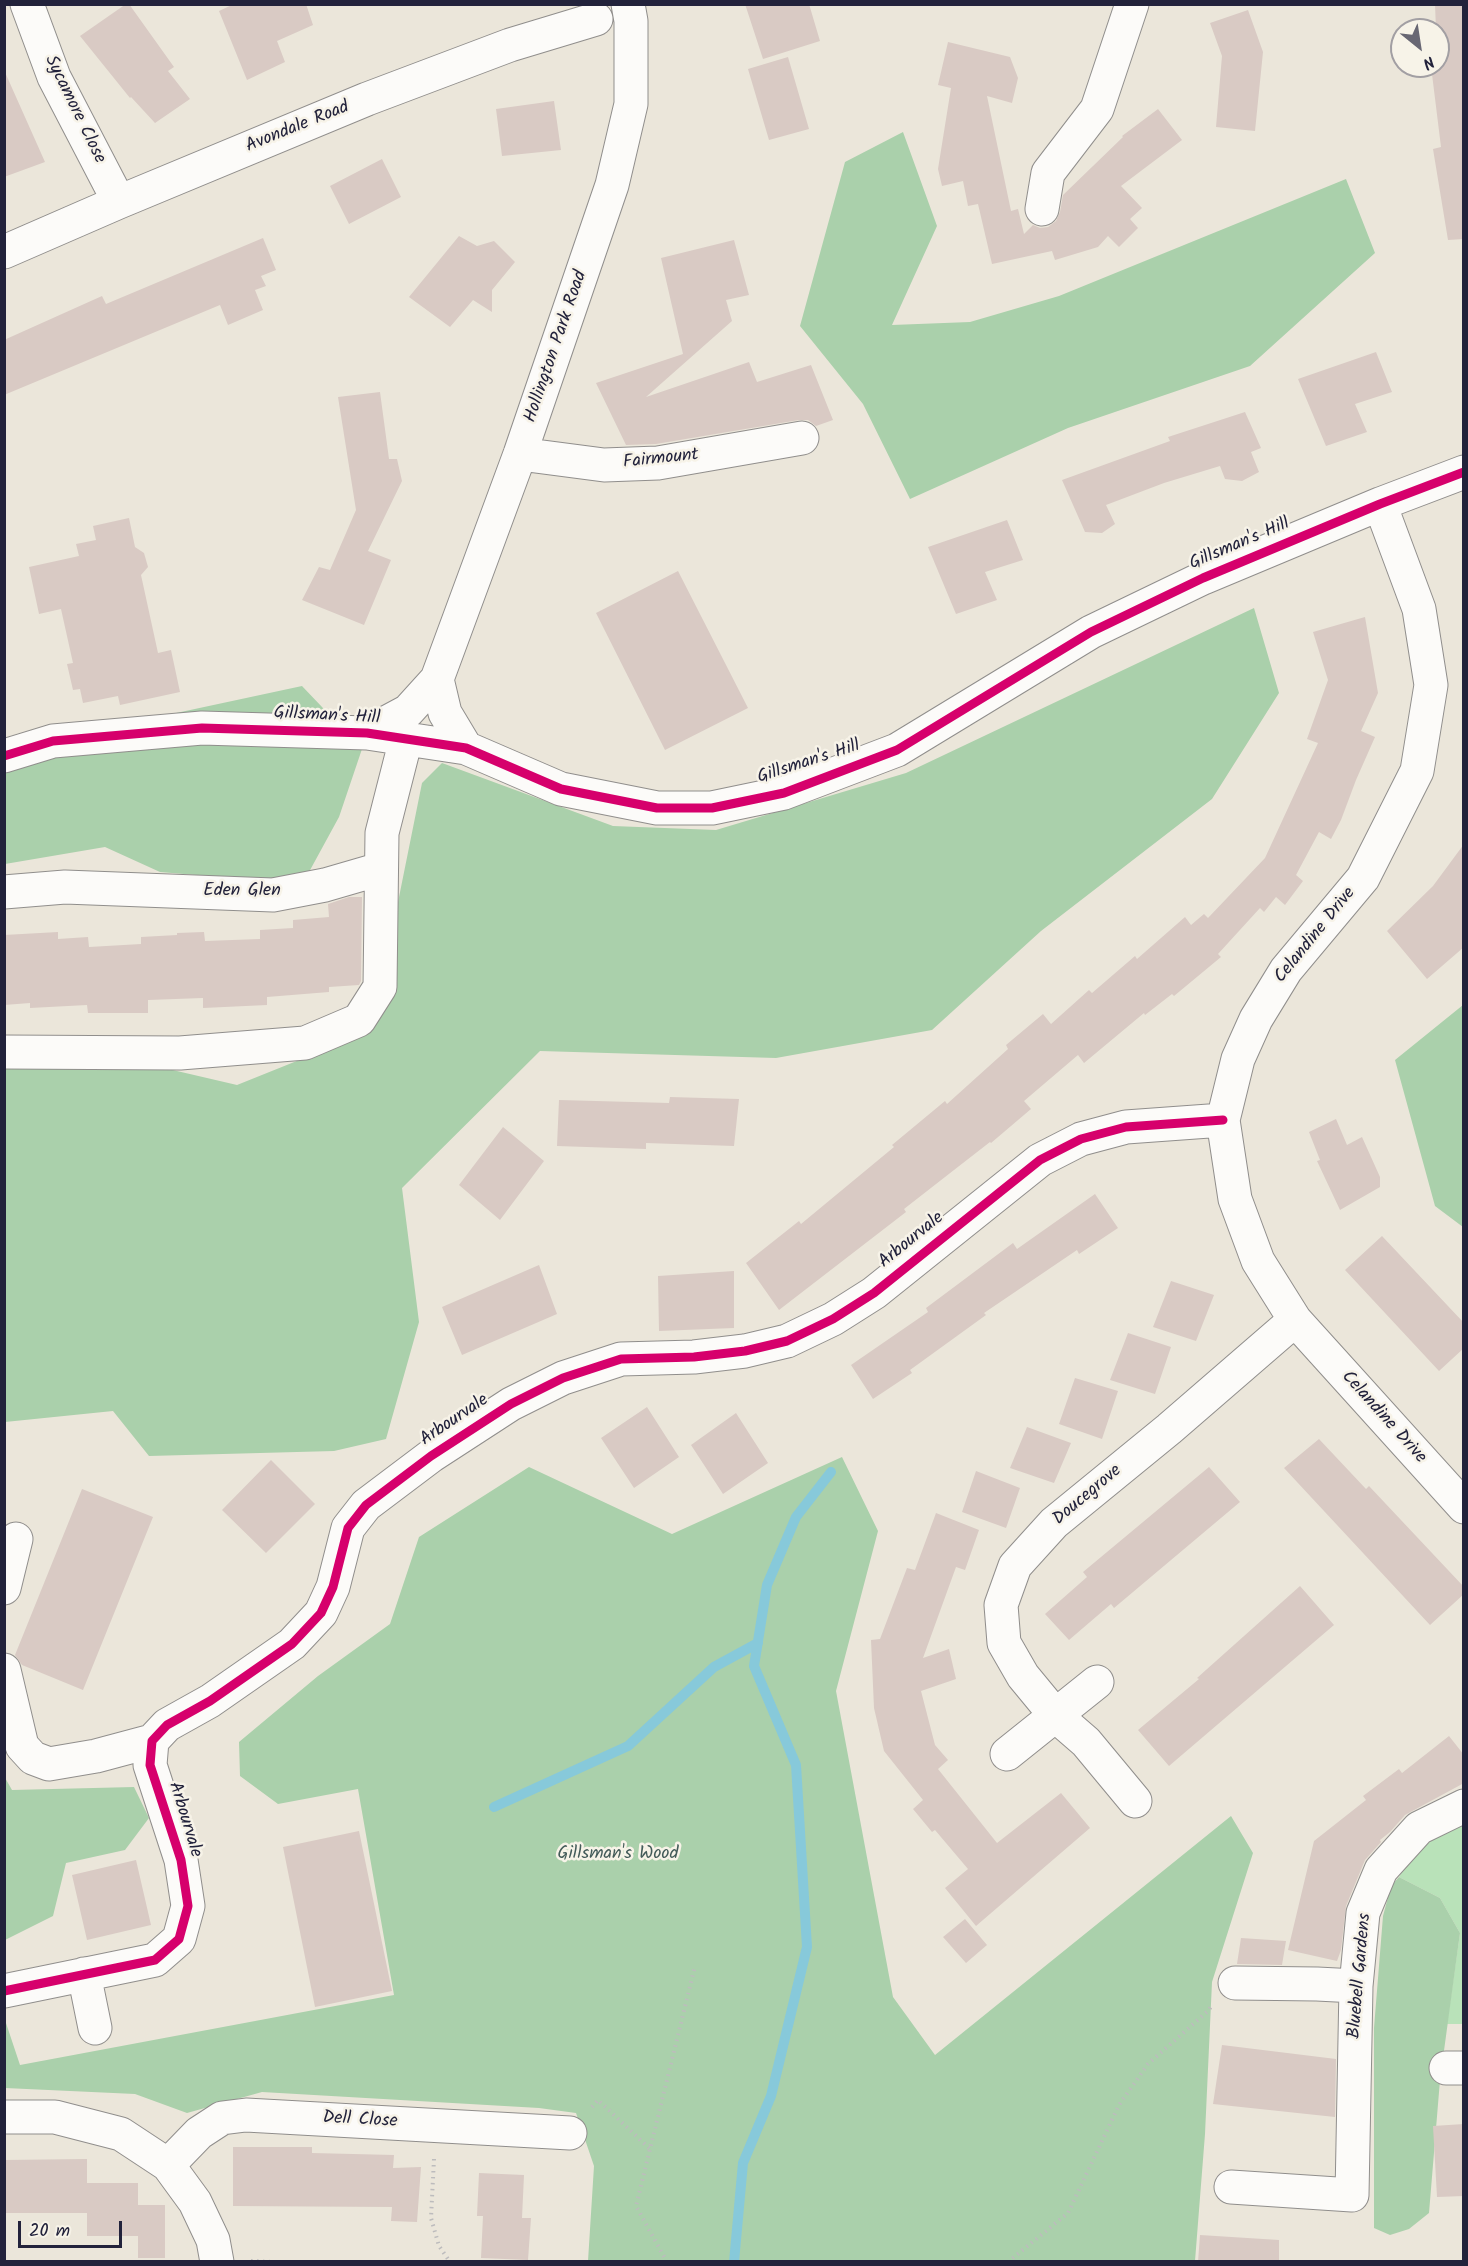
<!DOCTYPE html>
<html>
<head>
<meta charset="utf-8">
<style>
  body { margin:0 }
  #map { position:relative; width:1468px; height:2266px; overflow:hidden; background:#ebe6da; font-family:Kalam,sans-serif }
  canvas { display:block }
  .frame { position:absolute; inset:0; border:6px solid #22223b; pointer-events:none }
  .north { position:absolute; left:1390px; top:18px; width:60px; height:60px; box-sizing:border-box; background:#f7f3e8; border:2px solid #a29fa3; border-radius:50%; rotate:150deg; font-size:16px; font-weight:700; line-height:24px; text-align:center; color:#22223b }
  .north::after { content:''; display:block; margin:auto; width:21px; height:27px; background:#686773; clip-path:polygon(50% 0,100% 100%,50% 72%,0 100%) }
  .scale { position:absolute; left:18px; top:2221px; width:104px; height:27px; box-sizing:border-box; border:3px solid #22223b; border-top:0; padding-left:8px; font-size:18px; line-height:21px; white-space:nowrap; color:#22223b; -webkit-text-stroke:4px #f7f3e8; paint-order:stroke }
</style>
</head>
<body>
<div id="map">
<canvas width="1468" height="2266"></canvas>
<div class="frame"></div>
<div class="north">N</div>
<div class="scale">20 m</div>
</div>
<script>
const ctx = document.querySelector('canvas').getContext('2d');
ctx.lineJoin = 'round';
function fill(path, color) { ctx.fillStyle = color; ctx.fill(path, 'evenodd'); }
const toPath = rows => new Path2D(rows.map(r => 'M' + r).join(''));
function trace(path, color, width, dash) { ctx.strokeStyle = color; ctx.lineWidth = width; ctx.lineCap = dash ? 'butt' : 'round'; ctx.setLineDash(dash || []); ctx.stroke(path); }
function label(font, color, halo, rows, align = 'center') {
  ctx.font = font + ' Kalam,sans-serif'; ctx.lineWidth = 5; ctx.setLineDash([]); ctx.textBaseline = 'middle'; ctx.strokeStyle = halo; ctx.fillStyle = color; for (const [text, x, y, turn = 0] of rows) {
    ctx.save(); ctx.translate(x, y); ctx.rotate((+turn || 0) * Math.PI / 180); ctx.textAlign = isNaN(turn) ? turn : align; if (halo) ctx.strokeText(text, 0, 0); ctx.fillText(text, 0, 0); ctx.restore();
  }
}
const green = toPath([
  [1463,1823,1463,2024,1447,2024,1460,1933,1440,1898,1399,1877,1406,1864,1437,1835]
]);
const forest = toPath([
  [903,132,937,226,892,325,970,322,1059,296,1346,179,1375,253,1250,366,1068,428,910,499,863,404,800,326,845,162],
  [1254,608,1279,693,1212,799,1041,931,932,1030,776,1058,540,1051,402,1188,419,1322,386,1439,334,1451,149,1456,113,1411,5,1422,5,1053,104,1054,237,1085,354,1038,396,912,422,783,442,763,613,826,716,830,906,773],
  [302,686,362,749,339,817,309,872,268,881,160,872,105,847,5,864,5,758,83,733],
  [1463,1005,1463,1227,1435,1206,1395,1060],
  [842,1457,878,1531,836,1691,893,1997,935,2055,1231,1816,1253,1853,1212,1982,1205,2134,1195,2261,588,2261,594,2166,576,2113,539,2108,262,2092,187,2113,135,2094,5,2088,4,2017,20,2065,394,1995,358,1789,278,1804,240,1776,239,1742,318,1676,390,1624,419,1537,529,1467,672,1534],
  [4,1776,12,1790,134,1787,149,1818,125,1850,66,1863,53,1916,5,1940],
  [1399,1877,1440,1898,1460,1933,1440,2080,1429,2213,1409,2229,1390,2235,1374,2228,1374,2028,1383,1916,1391,1886]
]);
const stream = toPath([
  [494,1807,628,1746,714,1667,758,1643],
  [734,2262,743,2163,771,2096,807,1947,796,1765,754,1666,767,1585,796,1517,831,1472]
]);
const building = toPath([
  [126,4,129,4,174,67,168,71,190,99,155,123,131,97,130,98,80,36],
  [234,4,306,4,313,25,277,41,285,62,247,80,219,11],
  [745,4,809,4,820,41,763,59],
  [1435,4,1464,4,1464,239,1448,240,1433,149,1441,147,1431,66,1438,66,1438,30,1436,30],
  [1248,10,1263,52,1255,131,1216,127,1222,56,1210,23],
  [948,42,1010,57,1018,78,1012,103,987,96,1011,211,1018,209,1024,234,1033,225,1040,228,1048,227,1056,221,1060,212,1063,195,1123,137,1122,136,1158,109,1182,140,1121,186,1142,208,1130,219,1138,228,1119,247,1108,236,1098,247,1055,260,1052,251,992,264,978,204,968,206,963,181,942,186,938,169,951,88,938,85],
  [788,57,809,129,769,140,748,69],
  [4,70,45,162,4,177],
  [554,101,561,150,502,156,496,109],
  [382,159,401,197,349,224,330,186],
  [459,236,477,246,494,241,515,262,492,290,492,312,473,300,450,327,409,297],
  [263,238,276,270,261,276,266,286,255,290,263,310,228,325,220,305,4,395,4,340,102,296,106,304],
  [734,240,749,295,726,300,732,321,646,397,749,362,757,382,811,365,833,420,816,426,808,420,799,420,656,444,626,445,596,383,683,354,661,258],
  [1376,352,1392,392,1355,404,1367,432,1326,446,1298,379],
  [380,392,389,459,397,459,402,481,368,551,391,560,364,625,302,600,319,567,330,570,356,510,338,397],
  [1245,412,1261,448,1251,452,1259,472,1242,481,1225,479,1220,466,1164,483,1106,505,1115,524,1102,533,1085,532,1062,480,1170,441,1168,437],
  [129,518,135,547,144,553,148,567,141,575,158,653,171,650,180,692,120,705,118,696,83,703,80,689,73,690,67,664,73,663,61,609,39,614,29,567,79,556,76,544,96,540,93,526],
  [1007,520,1023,560,985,572,997,600,956,614,928,547],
  [678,571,748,708,665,750,596,613],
  [1365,617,1378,693,1361,731,1375,737,1356,780,1341,820,1331,839,1319,832,1296,875,1303,881,1285,905,1276,897,1264,912,1260,908,1218,954,1221,957,1174,996,1172,994,1145,1015,1144,1013,1084,1063,1078,1055,1024,1101,1031,1109,991,1143,990,1142,954,1170,904,1209,906,1212,779,1310,746,1263,799,1221,801,1224,894,1147,892,1145,945,1101,947,1104,1008,1049,1006,1045,1043,1014,1051,1024,1089,990,1092,993,1135,956,1137,959,1185,917,1191,925,1204,914,1208,918,1265,858,1318,743,1307,739,1328,680,1313,632],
  [1464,844,1464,947,1427,979,1387,931,1433,886],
  [349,897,362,897,361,981,359,985,329,987,329,992,267,997,267,1005,203,1008,203,998,148,1000,148,1013,88,1013,87,1005,30,1008,30,1003,4,1005,4,935,58,932,58,939,88,937,89,947,141,944,141,937,177,935,177,933,204,932,205,941,260,939,260,930,293,928,293,920,329,917,328,904],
  [670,1097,739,1099,734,1146,646,1143,646,1149,557,1146,559,1100,669,1103],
  [1336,1119,1347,1145,1362,1137,1380,1177,1380,1187,1340,1210,1317,1161,1320,1160,1309,1132],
  [503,1127,544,1161,500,1220,459,1185],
  [1095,1194,1118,1228,1079,1254,1077,1250,984,1313,986,1315,910,1370,912,1373,873,1399,851,1365,928,1312,926,1308,1013,1243,1017,1249],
  [1382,1236,1464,1323,1464,1348,1439,1371,1345,1270],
  [539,1265,557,1314,462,1355,442,1307],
  [734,1271,734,1328,659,1331,658,1276],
  [1171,1281,1214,1295,1196,1341,1153,1327],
  [1128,1333,1171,1347,1155,1394,1110,1380],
  [1075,1378,1118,1391,1102,1439,1059,1424],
  [647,1407,679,1457,634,1488,601,1438],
  [736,1413,768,1463,723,1494,691,1445],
  [1027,1427,1071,1443,1054,1483,1010,1468],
  [1319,1439,1366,1489,1369,1486,1464,1587,1464,1594,1430,1625,1284,1468],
  [271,1460,315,1504,266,1553,222,1510],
  [1209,1467,1240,1502,1114,1608,1111,1604,1069,1640,1045,1614,1087,1577,1083,1572],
  [976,1471,1020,1488,1006,1528,962,1512],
  [82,1489,153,1517,83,1690,22,1665,15,1655],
  [936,1513,979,1530,965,1570,956,1567,923,1658,949,1649,956,1679,921,1691,935,1745,948,1760,938,1769,997,1843,1061,1793,1090,1828,976,1926,945,1888,968,1869,935,1830,932,1832,913,1809,923,1800,884,1751,874,1708,871,1640,880,1639,907,1568,915,1570],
  [1300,1586,1334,1625,1169,1766,1138,1730,1199,1679,1197,1678],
  [1449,1736,1464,1755,1464,1783,1405,1815,1390,1832,1380,1840,1381,1842,1365,1860,1346,1906,1341,1950,1337,1961,1288,1950,1314,1841,1366,1800,1363,1796,1399,1769,1402,1773],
  [359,1831,392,1991,315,2007,283,1847],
  [136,1860,151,1925,87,1940,72,1875],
  [965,1919,987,1945,966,1963,943,1937],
  [1241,1938,1286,1941,1282,1965,1237,1964],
  [1222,2045,1336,2059,1335,2117,1213,2104],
  [1464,2124,1464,2196,1437,2197,1433,2126],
  [233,2147,312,2147,312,2153,394,2155,393,2168,421,2167,417,2222,391,2221,392,2207,233,2206],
  [87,2159,87,2183,138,2183,138,2205,165,2205,165,2258,138,2258,138,2236,87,2236,87,2213,4,2213,4,2160],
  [479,2173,524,2175,522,2218,531,2218,528,2260,481,2258,483,2216,477,2216],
  [1200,2235,1279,2240,1279,2262,1198,2262]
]);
const path = toPath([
  [592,2107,598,2100,650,2149],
  [434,2159,431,2218,439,2246,450,2262],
  [251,2261,272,2262],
  [667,2262,636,2206,695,1966],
  [1008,2262,1068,2213,1119,2105,1148,2064,1209,2010,1211,2006]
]);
const minor = toPath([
  [27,4,54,77,119,202],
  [1042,209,1048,173,1097,109,1132,4],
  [4,252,119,202,367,99,510,45,596,19],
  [520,454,604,465,658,463,802,438],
  [1380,504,1419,609,1431,685,1417,771,1363,878,1286,970,1256,1019,1238,1059,1223,1120,1235,1199,1258,1261,1295,1320,1464,1507],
  [437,679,445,713,466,748],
  [367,733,408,711,437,679,520,454,612,185,631,104,631,21,628,4],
  [4,756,53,741,202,728,367,733,466,748,561,789,657,808,712,808,784,793,897,750,1091,632,1203,578,1380,504,1464,472],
  [4,892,65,887,273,895,325,885,380,869],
  [4,1052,180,1053,305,1043,359,1020,380,987,382,833,406,739],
  [4,1588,16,1539],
  [4,1670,22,1746,33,1758,49,1764,96,1756,152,1741],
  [1007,1754,1097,1682],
  [1135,1801,1086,1742,1056,1716,1023,1676,1004,1643,1001,1605,1015,1566,1054,1523,1169,1429,1295,1320],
  [84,1974,95,2028],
  [1235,1983,1317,1984,1356,1986],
  [4,1991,155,1960,179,1939,188,1906,181,1860,150,1765,152,1741,167,1725,210,1701,292,1644,321,1613,333,1587,348,1528,366,1505,431,1456,511,1404,563,1378,621,1359,694,1357,745,1351,787,1341,833,1319,874,1293,1040,1160,1081,1139,1126,1127,1223,1120],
  [1446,2068,1464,2068],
  [4,2117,55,2117,121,2134,168,2165,195,2202,213,2240,217,2262],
  [168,2165,199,2133,222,2118,246,2115,570,2133],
  [1231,2187,1352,2195,1356,1986,1363,1913,1381,1870,1419,1828,1464,1806]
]);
const cycleway = toPath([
  [4,756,53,741,202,728,367,733,466,748,561,789,657,808,712,808,784,793,897,750,1091,632,1203,578,1380,504,1464,472],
  [4,1991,155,1960,179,1939,188,1906,181,1860,150,1765,152,1741,167,1725,210,1701,292,1644,321,1613,333,1587,348,1528,366,1505,431,1456,511,1404,563,1378,621,1359,694,1357,745,1351,787,1341,833,1319,874,1293,1040,1160,1081,1139,1126,1127,1223,1120]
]);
const streetNames = [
  ["Sycamore Close",74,110,64],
  ["Avondale Road",298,128,-22],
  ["Hollington Park Road",557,347,-71],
  ["Fairmount",661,460,-6],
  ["Gillsman's Hill",1240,545,-23],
  ["Gillsman's Hill",327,717,3],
  ["Gillsman's Hill",809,763,-18],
  ["Eden Glen",242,892],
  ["Celandine Drive",1316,936,-51],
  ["Arbourvale",912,1241,-39],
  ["Celandine Drive",1383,1418,48],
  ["Arbourvale",455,1421,-34],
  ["Doucegrove",1088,1496,-40],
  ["Arbourvale",184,1820,73],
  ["Bluebell Gardens",1361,1976,-85],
  ["Dell Close",360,2121,3]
];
const parkNames = [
  ["Gillsman's Wood",618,1855]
];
fill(green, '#b9e2b9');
fill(forest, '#aad0ab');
trace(stream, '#87c9da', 10);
fill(building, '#d9cac4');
trace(minor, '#908e8c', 35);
trace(path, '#bdbcbd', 4, [1.5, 4.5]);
trace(minor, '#fcfbf9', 33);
trace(cycleway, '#d6006c', 9);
label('18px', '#22223b', '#f7f3e8', streetNames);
label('18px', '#435b59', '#f7f3e8', parkNames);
</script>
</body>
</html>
